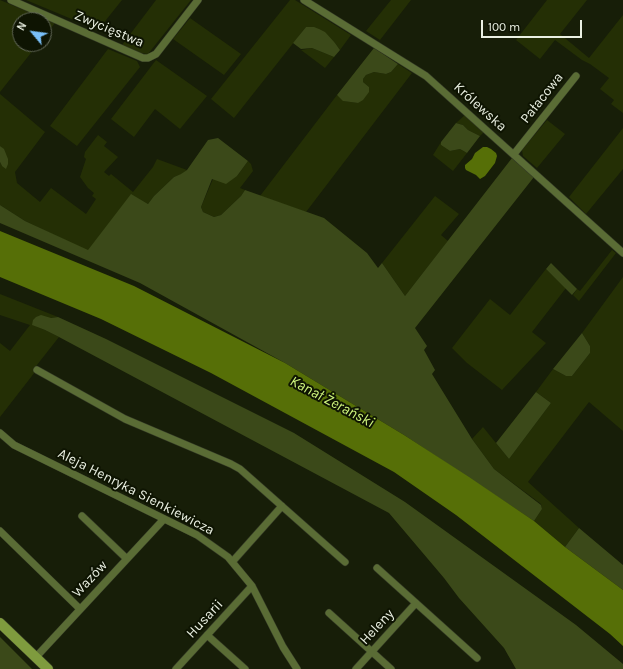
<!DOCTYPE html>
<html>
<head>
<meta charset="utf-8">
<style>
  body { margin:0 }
  #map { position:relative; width:623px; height:669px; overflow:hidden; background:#171e08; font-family:Karla,sans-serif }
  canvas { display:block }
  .north { position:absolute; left:12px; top:12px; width:40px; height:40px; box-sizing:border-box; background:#0e1402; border:1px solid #666c5c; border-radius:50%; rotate:299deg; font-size:11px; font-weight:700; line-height:16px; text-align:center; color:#eaf0e2 }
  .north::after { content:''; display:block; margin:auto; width:14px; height:18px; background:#79bff8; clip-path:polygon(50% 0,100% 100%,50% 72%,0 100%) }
  .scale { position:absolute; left:481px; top:20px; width:101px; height:18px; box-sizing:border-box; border:2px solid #eaf0e2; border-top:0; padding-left:5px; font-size:12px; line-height:14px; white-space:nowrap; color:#eaf0e2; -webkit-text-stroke:3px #0e1402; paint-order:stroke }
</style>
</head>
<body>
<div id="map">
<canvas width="623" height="669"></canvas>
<div class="north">N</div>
<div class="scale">100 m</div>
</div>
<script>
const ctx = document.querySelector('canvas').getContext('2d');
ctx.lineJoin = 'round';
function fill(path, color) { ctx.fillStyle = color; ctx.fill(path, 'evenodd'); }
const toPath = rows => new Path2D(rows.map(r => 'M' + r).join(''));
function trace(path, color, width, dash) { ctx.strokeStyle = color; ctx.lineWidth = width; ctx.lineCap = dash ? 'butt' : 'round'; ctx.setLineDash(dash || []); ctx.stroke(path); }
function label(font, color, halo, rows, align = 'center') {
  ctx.font = font + ' Karla,sans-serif'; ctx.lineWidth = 4; ctx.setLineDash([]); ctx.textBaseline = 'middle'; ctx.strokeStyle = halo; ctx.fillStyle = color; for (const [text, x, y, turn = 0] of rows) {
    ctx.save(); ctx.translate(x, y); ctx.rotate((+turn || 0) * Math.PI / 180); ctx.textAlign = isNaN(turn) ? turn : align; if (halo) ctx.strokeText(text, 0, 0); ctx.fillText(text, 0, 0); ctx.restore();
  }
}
const green = toPath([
  [0,0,55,23,44,37,44,20,20,20,20,44,38,44,0,92],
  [26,0,122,0,98,30],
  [156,0,191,0,148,54,140,53,122,45],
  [290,0,295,0,351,35,340,50,335,43,306,27,234,118,211,99],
  [391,0,411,0,380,40,366,31],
  [547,0,587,0,560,34,589,58,623,15,623,113,611,104,614,100,600,89,609,78,590,64,582,60,555,40,540,59,516,40],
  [190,18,241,54,224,75,173,39],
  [312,48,334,57,325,68,301,50],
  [108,49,137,61,140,67,77,146,50,126],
  [156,60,207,96,180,129,155,109,134,137,111,119],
  [398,64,412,73,306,212,260,196,337,95,344,101,358,103,369,87,363,82,363,79,366,75,374,72,386,74,391,72],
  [0,94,45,132,15,172,17,183,40,202,51,188,86,214,96,199,92,196,94,193,88,188,80,177,86,159,84,157,85,152,98,135,107,142,104,146,118,157,104,172,109,176,111,174,133,192,153,167,157,159,187,170,182,174,174,177,154,196,148,204,131,195,88,251,25,221,0,205,0,162,2,166,4,150,0,146],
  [465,115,484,132,480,136,468,130,463,125,456,123],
  [547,120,565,134,537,168,523,156,522,150],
  [623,128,623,169,586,214,569,197],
  [441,142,441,145,450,151,460,149,467,153,453,171,433,155],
  [248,161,251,164,253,171,240,188,245,190,241,196,221,215,214,217,203,212,201,207,213,179,237,176],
  [435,196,459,214,441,235,448,241,405,296,382,263],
  [612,250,616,253,579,301,573,295,577,289,580,291],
  [546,269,566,288,532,332,546,343,502,390,467,363,452,348,490,299,510,315],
  [623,277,623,431,589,402,528,482,579,528,565,547,534,521,542,509,541,504,494,469,472,439,483,427,509,459,551,403,536,392,553,369,566,376,572,376,590,353,590,346,582,333],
  [0,294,58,317,51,318,33,325,45,330,59,337,33,370,35,372,0,417,0,343,10,351,30,325,0,315]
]);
const forest = toPath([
  [306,27,314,27,319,29,325,32,335,43,340,50,334,57,312,48,301,49,293,43],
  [374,48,398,64,391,72,386,74,374,72,366,75,363,79,363,82,369,87,369,92,363,100,358,103,343,101,337,95],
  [456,123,463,125,468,130,480,136,467,153,460,149,450,151,441,145,441,142],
  [218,138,248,161,237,176,226,184,212,179,201,207,203,212,214,217,221,215,241,196,245,190,324,218,367,253,378,268,382,263,405,296,512,158,534,177,415,328,427,346,424,350,435,370,432,374,472,439,494,469,541,505,542,509,534,521,404,435,285,363,140,283,0,223,0,205,25,221,88,250,131,194,148,204,154,196,174,177,181,174,187,170,208,140],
  [0,146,4,149,8,159,8,164,6,169,2,166,0,162],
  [551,263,577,289,572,295,546,269],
  [41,315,51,318,58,317,106,339,294,433,405,502,576,625,623,664,623,669,516,669,504,648,459,598,444,578,389,513,59,337,45,330,32,325,33,320,36,317],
  [582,333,590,346,590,353,572,376,566,376,553,369],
  [536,392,551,403,509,459,496,443],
  [579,528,623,565,623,590,565,547],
  [0,637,32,669,0,669]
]);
const water = toPath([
  [483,147,487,147,491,149,496,153,497,156,495,163,485,176,480,179,476,175,466,170,465,168,465,165,472,159,475,153],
  [0,231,134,286,285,363,404,435,469,477,534,521,565,547,623,590,623,646,610,634,456,515,394,472,211,373,101,319,0,277]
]);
const minor = toPath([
  [11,0,143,58,148,58,156,54,198,0],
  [304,0,426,76,623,253],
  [514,154,576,76],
  [37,370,125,419,231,464,240,469,345,562],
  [0,433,14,445,197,535,228,557,252,586,283,647,297,669],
  [82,516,127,559],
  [0,531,80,609],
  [233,561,282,506],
  [377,568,477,658],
  [329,613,391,669],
  [207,635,245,669],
  [36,657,164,519],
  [176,669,252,586],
  [356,669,416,603]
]);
const secondary = toPath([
  [0,623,48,669]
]);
const streetNames = [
  ["Zwycięstwa",109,29,23],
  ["Pałacowa",542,98,-52],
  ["Królewska",480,107,42],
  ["Aleja Henryka Sienkiewicza",136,492,27],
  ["Wazów",90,579,-47],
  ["Husarii",205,619,-47],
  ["Heleny",377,627,-47]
];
const waterNames = [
  ["Kanał Żerański",332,402,28]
];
fill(green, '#242f05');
fill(forest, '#3b4919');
fill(water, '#566f07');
trace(minor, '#353b27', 8);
trace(secondary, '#353b27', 11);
trace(minor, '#5a6c35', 7);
trace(secondary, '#7f9b3e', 10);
label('14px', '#eaf0e2', '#0e1402', streetNames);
label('italic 15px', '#cef47d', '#0e1402', waterNames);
</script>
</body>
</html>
